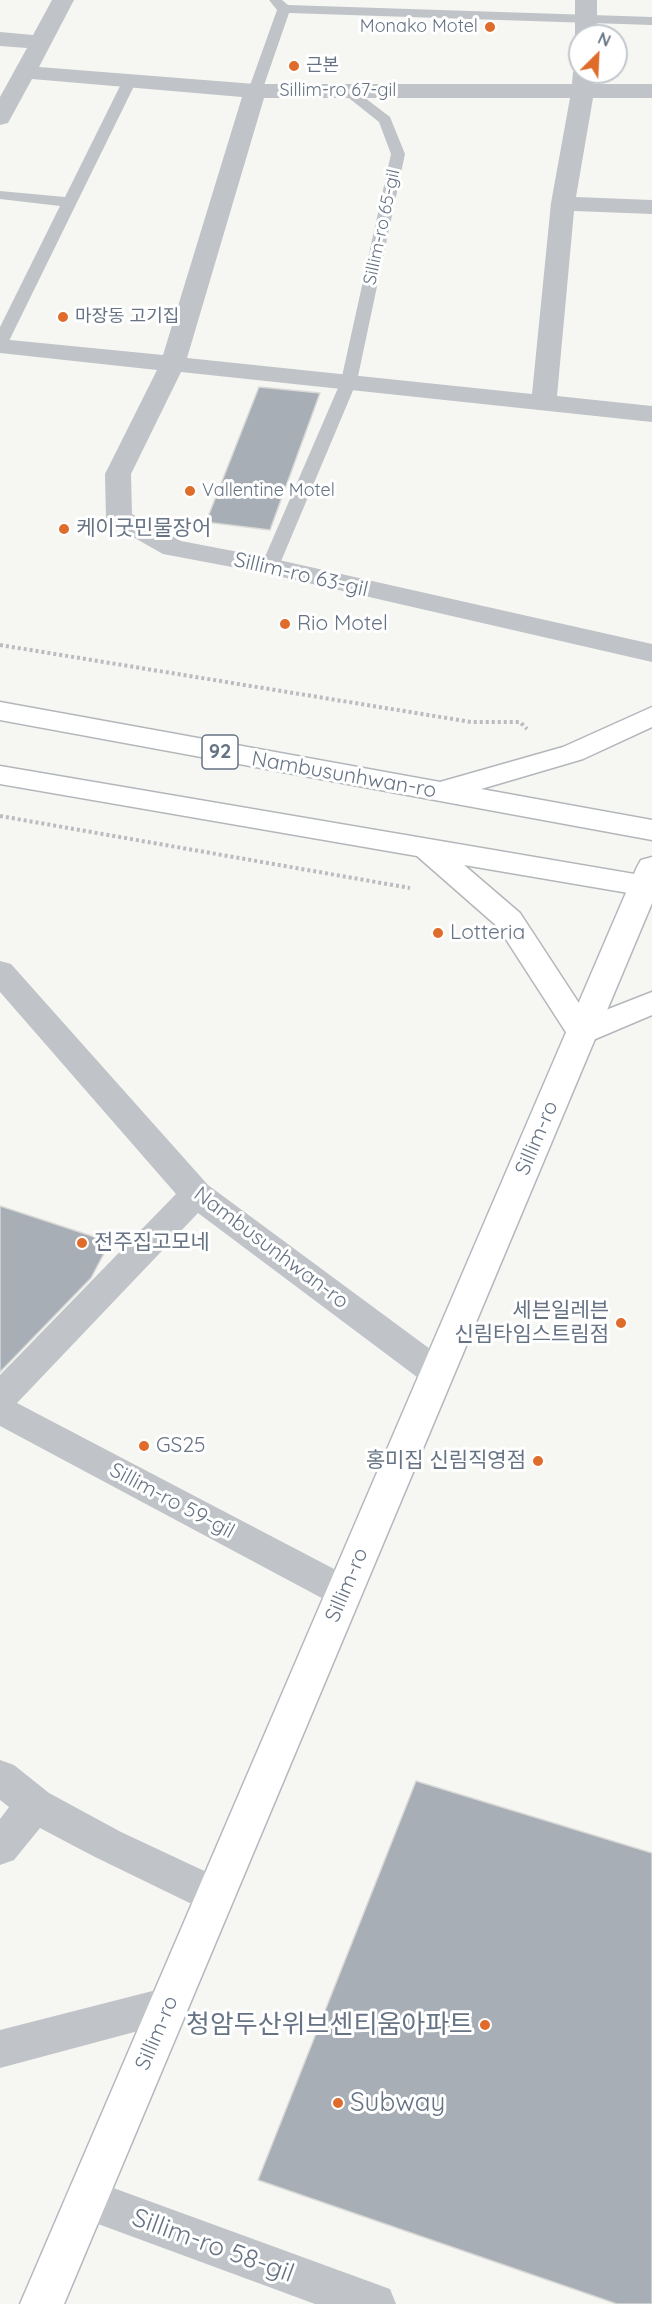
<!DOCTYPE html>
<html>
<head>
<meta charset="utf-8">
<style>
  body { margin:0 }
  #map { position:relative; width:652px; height:2304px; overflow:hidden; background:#f6f7f3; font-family:Quicksand,sans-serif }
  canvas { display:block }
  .north { position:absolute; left:568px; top:24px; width:60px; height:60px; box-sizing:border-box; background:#fff; border:2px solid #c2c7ce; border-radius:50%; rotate:24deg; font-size:16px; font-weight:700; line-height:24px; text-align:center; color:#667384 }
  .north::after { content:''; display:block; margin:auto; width:21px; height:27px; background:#df6c2b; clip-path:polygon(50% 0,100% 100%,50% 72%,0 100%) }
</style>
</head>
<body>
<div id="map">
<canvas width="652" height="2304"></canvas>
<div class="north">N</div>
</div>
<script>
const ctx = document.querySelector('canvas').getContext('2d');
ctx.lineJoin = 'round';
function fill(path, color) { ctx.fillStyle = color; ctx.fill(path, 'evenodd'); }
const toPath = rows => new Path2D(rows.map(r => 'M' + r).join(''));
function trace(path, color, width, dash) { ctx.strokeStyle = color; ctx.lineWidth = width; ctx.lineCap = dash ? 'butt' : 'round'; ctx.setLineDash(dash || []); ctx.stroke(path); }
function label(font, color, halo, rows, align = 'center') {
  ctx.font = font + ' Quicksand,"Noto Sans KR",sans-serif'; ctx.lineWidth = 6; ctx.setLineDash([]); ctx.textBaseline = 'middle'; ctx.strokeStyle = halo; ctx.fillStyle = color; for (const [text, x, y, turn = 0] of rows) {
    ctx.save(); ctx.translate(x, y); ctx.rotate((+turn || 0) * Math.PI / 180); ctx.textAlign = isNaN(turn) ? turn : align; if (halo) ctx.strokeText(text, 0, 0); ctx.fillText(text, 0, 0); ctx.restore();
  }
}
const building = toPath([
  [259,387,320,393,270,530,206,522,259,387],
  [0,1206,110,1242,91,1278,0,1372,0,1206],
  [416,1781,652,1853,652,2304,617,2304,258,2180,416,1781]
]);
const path = toPath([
  [0,645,471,722,520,722,527,729],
  [0,816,410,888]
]);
const service = toPath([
  [269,0,282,0,288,5,652,17,652,25,289,13,262,91,255,95,248,91,277,10,269,0],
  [130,76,137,80,8,343,0,348,0,327,60,206,0,199,0,191,65,197,123,80,130,76],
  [347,87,352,88,390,117,405,154,357,381,279,566,276,570,270,571,264,570,261,566,341,381,391,154,379,122,340,91,347,87]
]);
const minor = toPath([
  [52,0,74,0,39,67,255,84,572,84,573,72,580,66,580,72,595,72,594,84,652,84,652,98,593,98,576,197,652,200,652,214,574,211,557,396,652,406,652,422,181,372,131,474,132,514,181,541,270,558,652,644,652,662,269,574,163,554,110,524,106,518,105,474,157,370,0,353,0,339,163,355,242,97,32,79,8,123,0,125,0,97,27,48,0,46,0,32,33,35,52,0],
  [264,98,570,98,551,203,532,394,187,358,264,98],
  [575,0,597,0,597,36,580,36,580,41,575,36,575,0],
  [0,961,11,964,208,1185,449,1363,455,1373,449,1383,437,1387,425,1383,198,1213,17,1403,357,1581,363,1592,357,1603,344,1607,331,1603,0,1426,0,1375,176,1194,0,992,0,961],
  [0,1760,14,1765,49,1793,121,1832,230,1883,236,1896,230,1909,216,1914,202,1909,93,1856,40,1828,14,1860,0,1865,0,1819,9,1807,0,1800,0,1760],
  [86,2178,390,2289,396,2304,315,2304,71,2214,64,2199,71,2184,86,2178]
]);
const tertiary = toPath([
  [168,1987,183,1993,189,2006,183,2019,0,2068,0,2030,168,1987]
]);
const secondary = toPath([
  [652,857,652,903,64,2304,20,2304,637,867,641,860,652,857]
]);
const primary = toPath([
  [0,702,440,782,563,747,652,707,652,727,583,759,481,789,652,820,652,840,0,720,0,702],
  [0,766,652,877,652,897,464,865,520,913,588,1017,652,992,652,1015,593,1040,582,1043,571,1040,498,927,417,856,0,784,0,766]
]);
const markers = [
  [490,27,6,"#df6c2b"],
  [294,66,6,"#df6c2b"],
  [63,317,6,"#df6c2b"],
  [190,491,6,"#df6c2b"],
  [64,529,6,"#df6c2b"],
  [285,624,6,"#df6c2b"],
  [438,933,6,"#df6c2b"],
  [82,1243,6,"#df6c2b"],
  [621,1323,6,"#df6c2b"],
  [144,1446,6,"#df6c2b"],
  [538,1461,6,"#df6c2b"],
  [485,2025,6,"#df6c2b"],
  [338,2103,6,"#df6c2b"]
];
const farPoinames = [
  ["Monako Motel",478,27,"right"],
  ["근본",306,66],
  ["마장동 고기집",75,317],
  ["Vallentine Motel",202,491]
];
const farStreetnames = [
  ["Sillim-ro 67-gil",338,91],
  ["Sillim-ro 65-gil",382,227,-78]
];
const shields = [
  [220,752,36]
];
const shieldNames = [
  ["92",220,752]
];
const poiNames = [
  ["케이굿민물장어",76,529],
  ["Rio Motel",297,624],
  ["Lotteria",450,933],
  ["전주집고모네",94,1243],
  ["세븐일레븐",609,1311,"right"],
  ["신림타임스트림점",609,1335,"right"],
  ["GS25",156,1446],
  ["홍미집 신림직영점",526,1461,"right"]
];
const streetNames = [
  ["Sillim-ro 63-gil",301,575,13],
  ["Nambusunhwan-ro",344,775,10],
  ["Sillim-ro",537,1138,-67],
  ["Nambusunhwan-ro",271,1248,37],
  ["Sillim-ro 59-gil",172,1501,28],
  ["Sillim-ro",347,1585,-67],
  ["Sillim-ro",157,2033,-67]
];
const nearPoinames = [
  ["청암두산위브센티움아파트",473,2025],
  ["Subway",350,2103,"left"]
];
const nearStreetnames = [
  ["Sillim-ro 58-gil",213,2246,20]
];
fill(building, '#a8aeb6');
trace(building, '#d8d8d6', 1.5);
trace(secondary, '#b4b8be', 3);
trace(primary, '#b3b7bb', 3);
trace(path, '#babcbf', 4, [3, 3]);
fill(service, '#c0c3c7');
fill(minor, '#c0c3c7');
fill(tertiary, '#c0c3c7');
fill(secondary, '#fff');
fill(primary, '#fff');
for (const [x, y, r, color] of markers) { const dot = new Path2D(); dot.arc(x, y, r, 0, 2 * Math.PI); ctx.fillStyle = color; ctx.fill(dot); trace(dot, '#fff', 2); }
label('18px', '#667384', '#fff', farPoinames, 'left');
label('18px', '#667384', '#fff', farStreetnames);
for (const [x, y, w] of shields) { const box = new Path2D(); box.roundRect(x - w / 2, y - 17, w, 34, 4.5); ctx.fillStyle = '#fff'; ctx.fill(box); trace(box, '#667384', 1.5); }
label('bold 20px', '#667384', null, shieldNames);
label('21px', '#667384', '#fff', poiNames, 'left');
label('21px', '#667384', '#fff', streetNames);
label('26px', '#667384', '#fff', nearPoinames, 'right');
label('26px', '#667384', '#fff', nearStreetnames);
</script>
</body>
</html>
